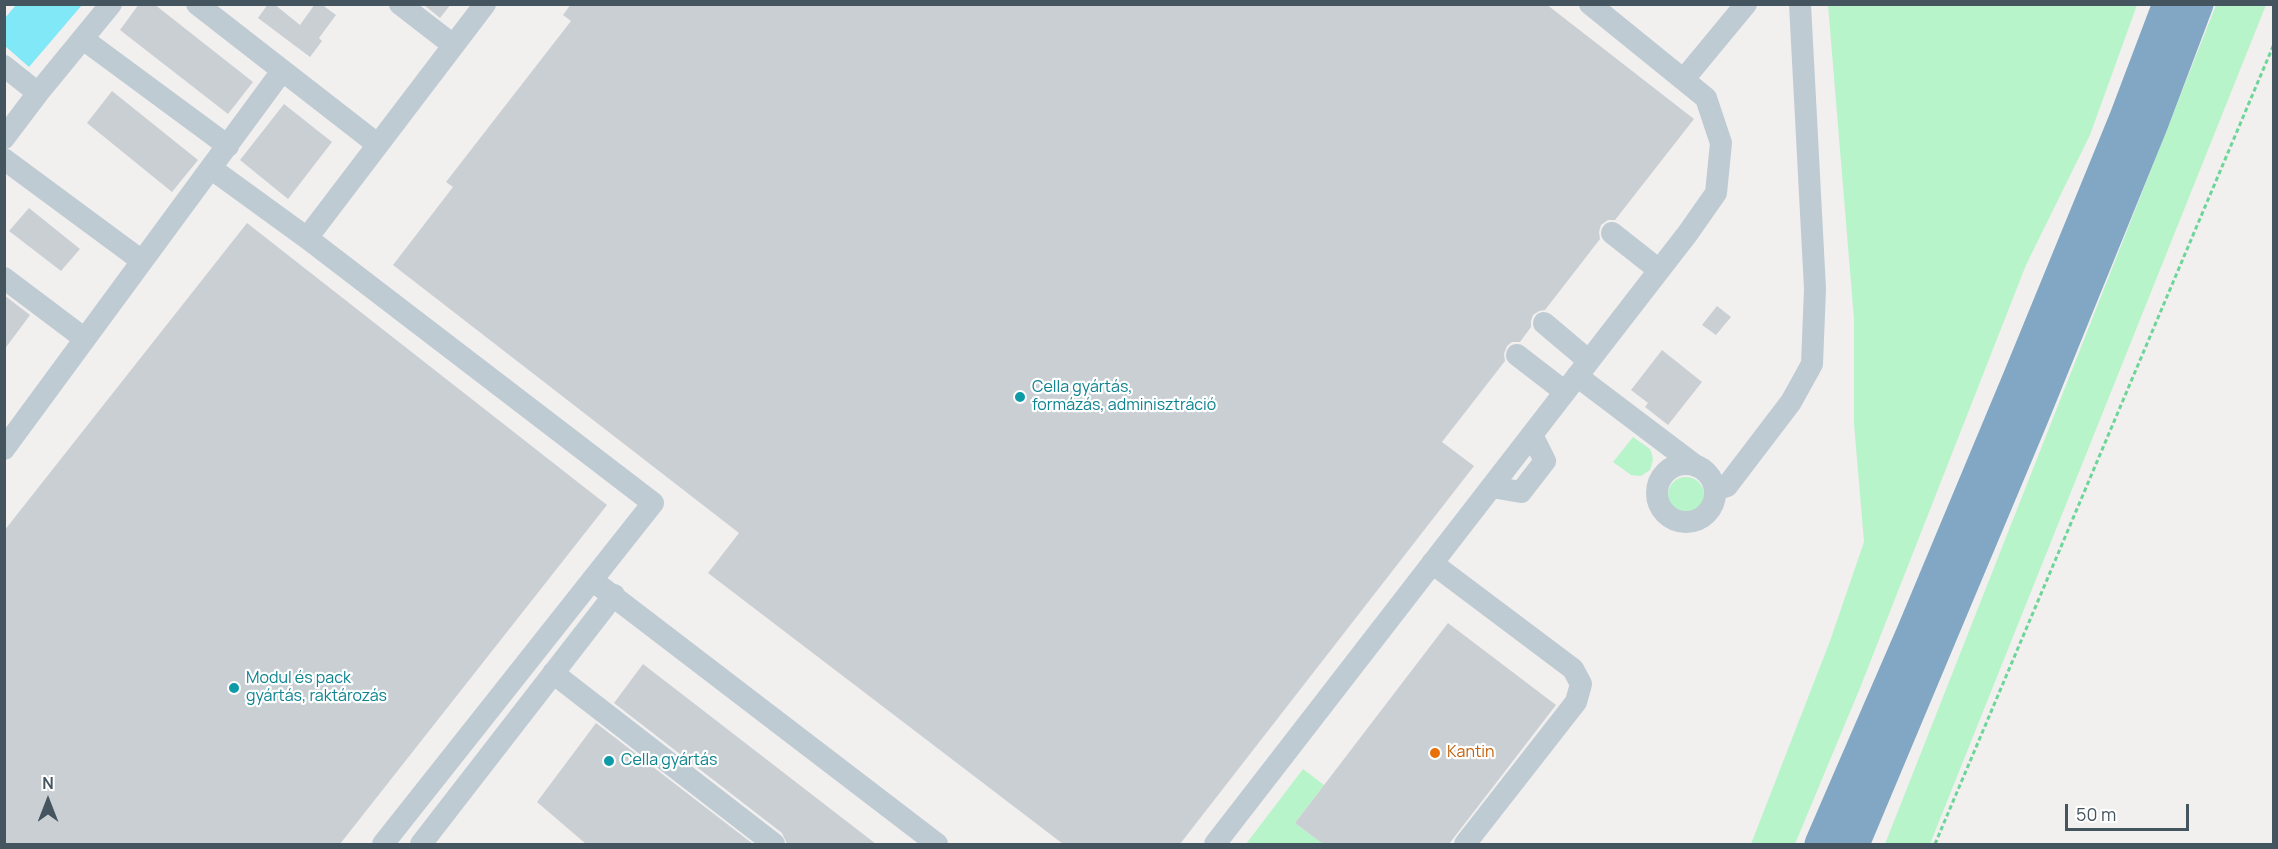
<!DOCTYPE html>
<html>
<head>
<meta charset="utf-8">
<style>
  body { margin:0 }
  #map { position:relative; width:2278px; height:849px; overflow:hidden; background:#f2efef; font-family:Manrope,sans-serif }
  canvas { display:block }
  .frame { position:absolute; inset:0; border:6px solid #45555f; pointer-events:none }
  .north { position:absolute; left:18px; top:771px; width:60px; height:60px; -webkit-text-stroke:4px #fff; paint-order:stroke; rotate:0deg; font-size:16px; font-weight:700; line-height:24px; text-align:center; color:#45555f }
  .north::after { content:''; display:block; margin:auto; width:21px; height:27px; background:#45555f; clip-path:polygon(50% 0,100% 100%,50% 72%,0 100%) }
  .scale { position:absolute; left:2065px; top:804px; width:124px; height:27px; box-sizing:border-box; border:3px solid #45555f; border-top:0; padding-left:8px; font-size:18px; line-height:21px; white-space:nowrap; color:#45555f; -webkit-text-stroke:4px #fff; paint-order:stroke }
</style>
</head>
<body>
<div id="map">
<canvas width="2278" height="849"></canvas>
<div class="frame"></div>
<div class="north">N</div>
<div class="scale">50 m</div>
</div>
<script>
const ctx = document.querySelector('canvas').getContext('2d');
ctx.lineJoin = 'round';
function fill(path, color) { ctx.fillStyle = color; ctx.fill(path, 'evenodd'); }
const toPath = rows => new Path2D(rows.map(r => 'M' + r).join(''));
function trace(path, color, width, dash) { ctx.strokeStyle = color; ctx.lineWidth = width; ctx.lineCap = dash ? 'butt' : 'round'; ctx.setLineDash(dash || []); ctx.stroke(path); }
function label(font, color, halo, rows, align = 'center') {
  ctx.font = font + ' Manrope,sans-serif'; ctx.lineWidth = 4.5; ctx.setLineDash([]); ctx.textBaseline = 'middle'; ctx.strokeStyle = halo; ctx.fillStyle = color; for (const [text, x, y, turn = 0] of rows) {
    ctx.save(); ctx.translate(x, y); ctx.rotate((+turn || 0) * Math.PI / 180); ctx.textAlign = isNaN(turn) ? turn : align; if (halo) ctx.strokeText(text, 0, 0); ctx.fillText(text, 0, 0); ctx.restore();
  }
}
const green = toPath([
  [1828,5,2137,5,2090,135,2026,265,1860,688,1795,844,1751,844,1830,641,1864,542,1854,424,1854,319],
  [2216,5,2266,5,1930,844,1885,844],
  [1633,437,1650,449,1652,454,1653,460,1650,470,1641,476,1631,475,1613,462],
  '1668 495a18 18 0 1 1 36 0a18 18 0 1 1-36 0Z',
  [1303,769,1324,785,1295,823,1323,844,1246,844]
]);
const water = toPath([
  [16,5,16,4,82,5,29,67,5,46,5,18]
]);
const building = toPath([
  [139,4,154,4,253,82,228,114,120,30],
  [268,4,274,4,300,25,315,4,321,4,336,15,319,38,322,41,310,57,258,18],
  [423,4,451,4,440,18],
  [571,4,1546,4,1694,119,1615,220,1608,220,1601,225,1599,232,1600,239,1545,310,1539,311,1533,315,1531,321,1531,327,1520,342,1512,342,1507,346,1504,354,1505,361,1442,442,1474,466,1180,844,1063,844,708,573,739,533,393,265,453,187,446,182,571,21,563,15],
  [112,91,198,160,172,192,87,123],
  [284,104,332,142,288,199,240,160],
  [29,208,80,249,61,271,9,231],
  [247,223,607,505,340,844,4,844,4,531],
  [4,295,30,315,4,350],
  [1717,306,1731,317,1716,335,1702,325],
  [1662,350,1702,382,1668,425,1645,407,1648,403,1631,390],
  [1448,623,1556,705,1449,844,1323,844,1295,823],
  [643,664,876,844,787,844,782,833,614,703],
  [596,723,753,844,586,844,537,802]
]);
const path = toPath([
  [1935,844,2274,44]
]);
const minor = toPath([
  [197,4,377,144],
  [400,4,453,45],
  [83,39,228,146],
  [4,66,38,93,4,138],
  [1684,79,1746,4],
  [38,93,111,4],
  [4,159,142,261],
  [212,169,307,238,653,503,383,844],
  [1612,233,1659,270],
  [307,238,485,4],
  [4,278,85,339],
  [1544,323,1589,361],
  [1517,355,1565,392],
  [1577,376,1696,466],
  [4,449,282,71],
  '1657 493a29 29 0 1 1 58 0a29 29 0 1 1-58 0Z',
  [1492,487,1521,492,1545,461,1532,435],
  [1715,490,1727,486,1791,402,1812,364,1815,289,1800,4],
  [1432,563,1573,669,1581,684,1576,702,1465,844],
  [592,580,937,844],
  [553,673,774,844],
  [421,844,614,595],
  [1215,844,1688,233,1716,193,1721,143,1706,98,1590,4]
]);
const highway = toPath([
  [1821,844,1913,632,2020,376,2125,120,2169,4],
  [1853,844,2031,420,2152,123,2197,4]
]);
const markers = [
  [1020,397,6,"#0f9aa8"],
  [234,688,6,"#0f9aa8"],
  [1435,753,6,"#e8710a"],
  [609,761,6,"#0f9aa8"]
];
const cultureNames = [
  ["Cella gyártás,",1032,388],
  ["formázás, adminisztráció",1032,406],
  ["Modul és pack",246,679],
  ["gyártás, raktározás",246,697],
  ["Cella gyártás",621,761]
];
const foodNames = [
  ["Kantin",1447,753]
];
fill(green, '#b8f4ca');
fill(water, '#80e8f6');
fill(building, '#cacfd4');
trace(path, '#6cd699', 3, [4.5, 3]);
trace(minor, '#becbd3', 22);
trace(highway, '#81a7c4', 33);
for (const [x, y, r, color] of markers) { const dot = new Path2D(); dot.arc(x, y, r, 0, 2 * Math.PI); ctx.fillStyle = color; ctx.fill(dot); trace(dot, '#fff', 2); }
label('16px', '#0d838f', '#fff', cultureNames, 'left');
label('16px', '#c56008', '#fff', foodNames, 'left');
</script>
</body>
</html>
